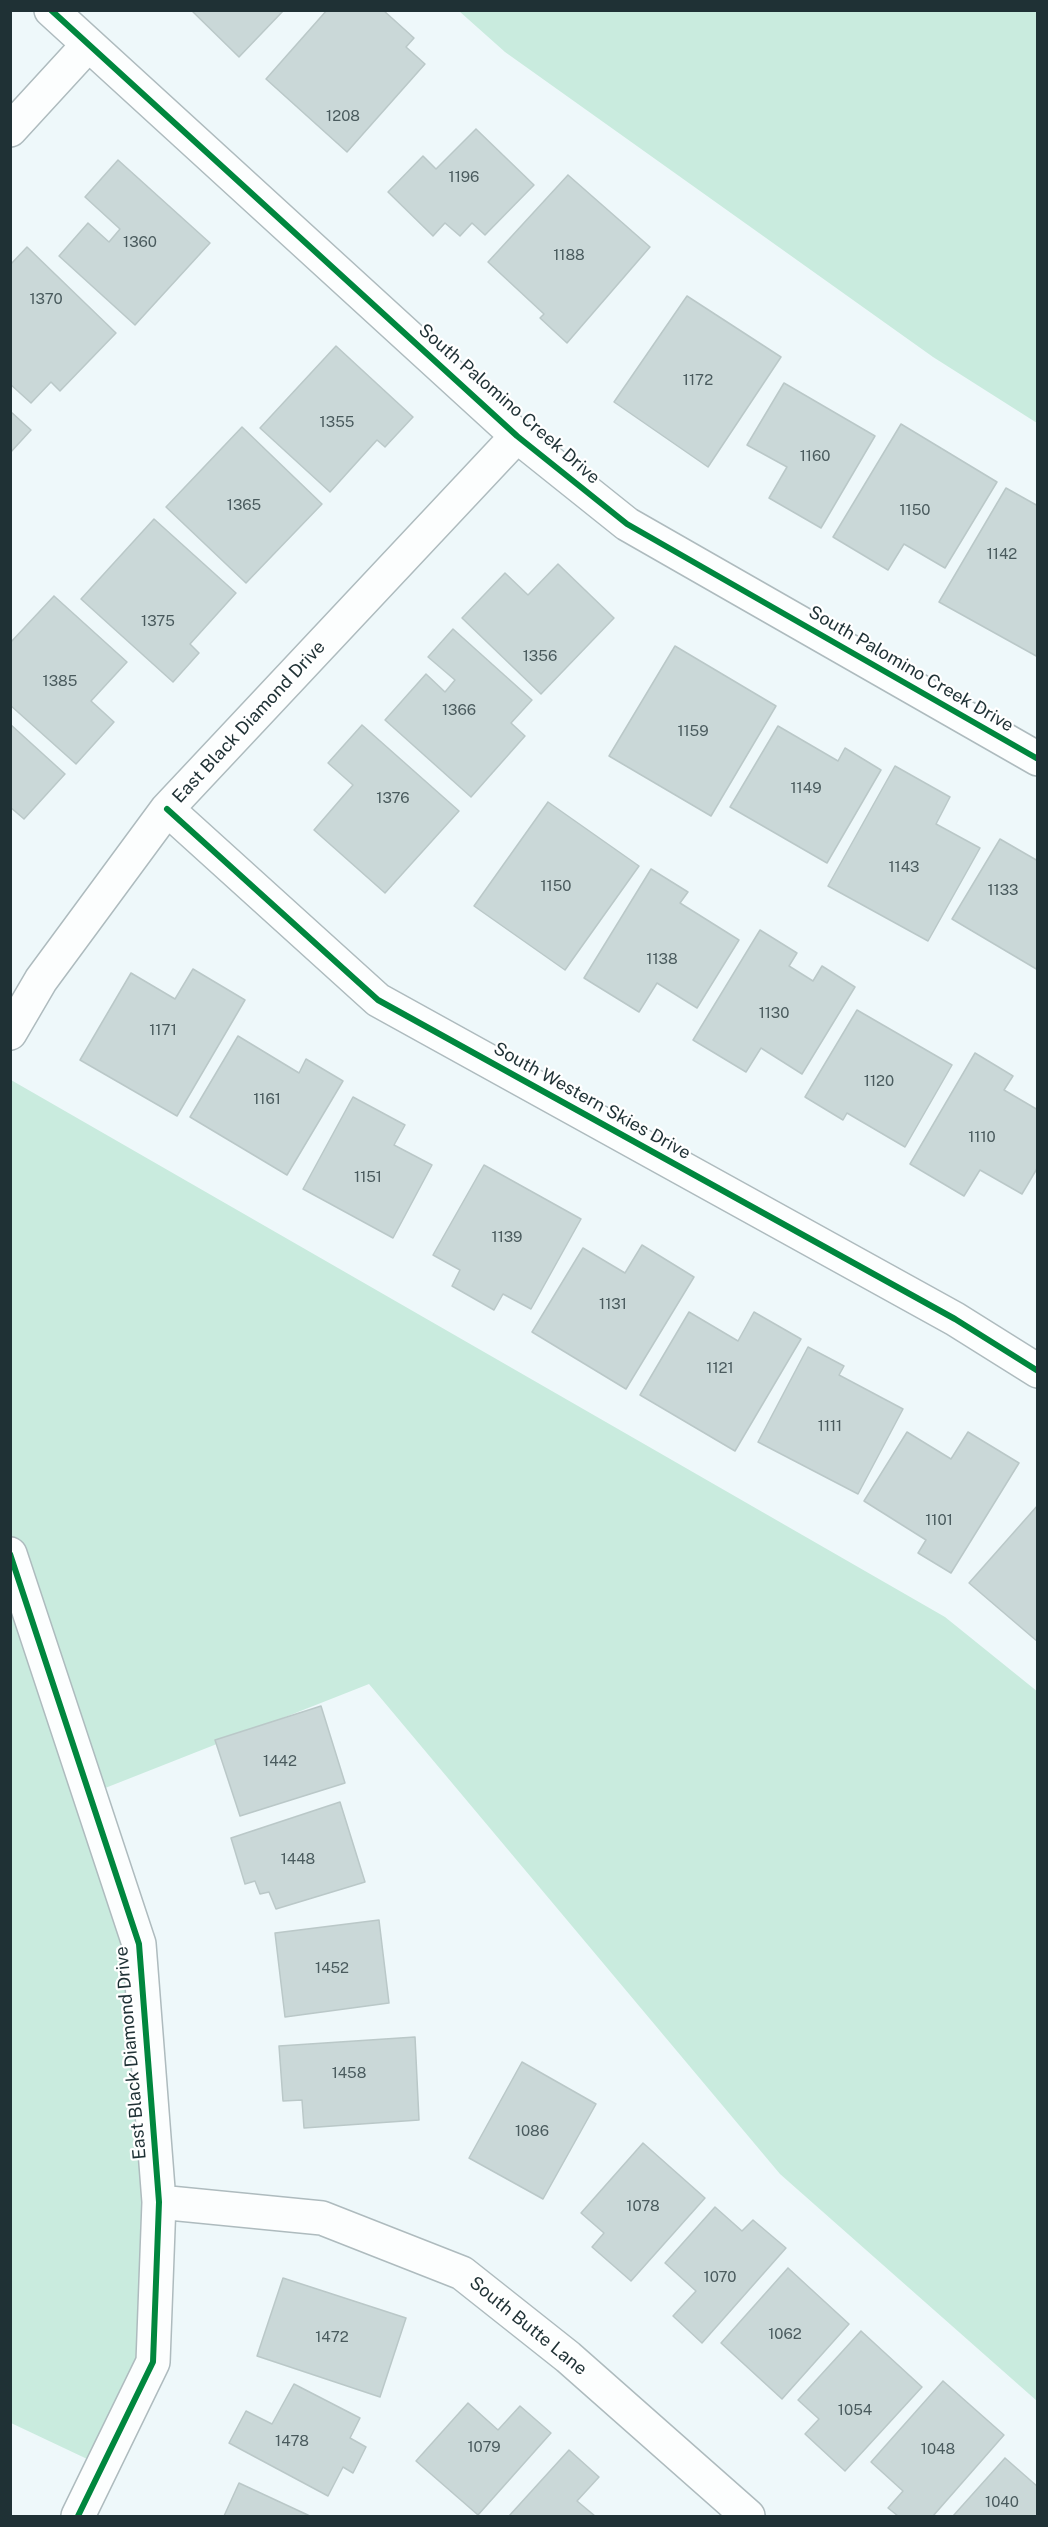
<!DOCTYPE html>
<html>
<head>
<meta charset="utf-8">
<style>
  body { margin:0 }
  #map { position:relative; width:1048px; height:2527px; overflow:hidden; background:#eef8fa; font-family:"Public Sans",sans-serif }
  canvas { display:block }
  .frame { position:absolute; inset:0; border:12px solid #1f3135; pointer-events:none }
</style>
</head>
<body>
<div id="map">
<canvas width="1048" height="2527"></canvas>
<div class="frame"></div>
</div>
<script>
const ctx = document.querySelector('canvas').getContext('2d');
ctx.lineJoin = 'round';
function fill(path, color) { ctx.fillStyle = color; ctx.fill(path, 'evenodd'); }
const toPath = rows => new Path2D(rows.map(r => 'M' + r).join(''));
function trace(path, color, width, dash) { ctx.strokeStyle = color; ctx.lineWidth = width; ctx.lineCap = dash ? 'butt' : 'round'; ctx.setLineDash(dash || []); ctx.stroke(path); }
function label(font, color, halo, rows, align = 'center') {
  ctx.font = font + ' "Public Sans",sans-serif'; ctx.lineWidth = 4.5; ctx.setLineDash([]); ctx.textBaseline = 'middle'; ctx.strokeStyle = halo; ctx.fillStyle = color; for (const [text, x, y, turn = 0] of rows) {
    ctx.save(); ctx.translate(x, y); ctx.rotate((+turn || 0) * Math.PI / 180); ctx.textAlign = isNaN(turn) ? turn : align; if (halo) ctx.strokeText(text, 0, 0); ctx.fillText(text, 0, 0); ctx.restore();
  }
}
const green = toPath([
  [459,11,1037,11,1037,423,933,357,505,52],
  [11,1080,945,1617,1038,1692,1037,2401,780,2174,369,1684,90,1794,139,1944,153,2362,102,2466,11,2423]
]);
const building = toPath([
  [191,10,284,10,239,57,191,10],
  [327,10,383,10,414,38,406,47,425,64,347,152,266,79,327,10],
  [476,129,534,185,485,235,472,223,460,236,445,223,433,236,388,192,423,156,436,169,476,129],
  [118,160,210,243,135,325,59,256,88,223,109,242,120,229,85,197,118,160],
  [568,175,650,247,567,343,540,318,544,314,488,262,568,175],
  [27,247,116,333,60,391,51,382,31,403,10,384,10,265,27,247],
  [687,296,781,357,708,467,614,402,687,296],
  [336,346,413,417,385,447,377,440,330,492,260,428,336,346],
  [784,383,875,436,821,528,769,498,787,467,747,445,784,383],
  [10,411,31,430,10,453,10,411],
  [901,424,997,482,945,568,904,544,888,570,833,537,901,424],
  [242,427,322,504,246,583,166,507,242,427],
  [1006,488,1038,506,1038,657,939,602,1006,488],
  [154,519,236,593,190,644,199,653,173,682,81,599,154,519],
  [558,564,614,618,541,694,462,618,505,573,528,595,558,564],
  [54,596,127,662,91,701,114,722,76,764,10,705,10,643,54,596],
  [453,629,532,700,511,723,525,736,471,797,385,720,426,674,445,692,455,680,428,657,453,629],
  [675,646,776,706,711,816,609,756,675,646],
  [10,724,65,774,24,819,10,807,10,724],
  [362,725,459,811,385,893,314,830,353,785,328,763,362,725],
  [778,726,838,761,845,748,881,770,827,863,730,807,778,726],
  [895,766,950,797,936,824,980,848,928,941,828,886,895,766],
  [548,802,639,866,565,970,474,906,548,802],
  [1000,839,1038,861,1038,970,952,919,1000,839],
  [651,869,688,892,680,903,739,940,697,1008,657,983,639,1012,584,978,651,869],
  [760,930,797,953,789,966,813,981,822,966,855,987,802,1074,761,1048,746,1072,693,1040,760,930],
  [193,969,245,1000,177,1116,80,1060,131,973,175,999,193,969],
  [857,1010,952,1065,905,1147,847,1113,843,1120,805,1097,857,1010],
  [238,1036,299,1073,306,1059,343,1081,287,1175,190,1117,238,1036],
  [975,1053,1013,1076,1004,1090,1038,1110,1038,1167,1022,1194,980,1170,964,1196,910,1164,975,1053],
  [353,1097,405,1125,394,1145,432,1165,393,1238,303,1189,353,1097],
  [484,1165,581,1219,531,1309,503,1294,494,1310,452,1286,460,1270,433,1255,484,1165],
  [642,1245,694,1277,626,1389,532,1332,583,1248,625,1273,642,1245],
  [689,1312,738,1341,754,1312,801,1339,735,1451,640,1395,689,1312],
  [808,1347,844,1366,839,1375,903,1409,858,1494,758,1442,808,1347],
  [907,1432,951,1459,968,1432,1019,1463,951,1573,918,1553,926,1540,864,1501,907,1432],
  [1038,1505,1038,1642,969,1583,1038,1505],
  [321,1706,345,1783,240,1816,215,1740,321,1706],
  [340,1802,365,1882,276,1909,269,1892,260,1894,255,1881,245,1884,231,1838,340,1802],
  [379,1920,389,2003,285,2017,275,1933,379,1920],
  [415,2037,419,2120,304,2128,302,2100,283,2101,279,2046,415,2037],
  [522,2062,596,2104,543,2199,469,2158,522,2062],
  [643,2143,705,2198,631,2281,592,2247,604,2233,581,2213,643,2143],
  [715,2207,742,2231,753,2220,786,2248,702,2343,673,2316,696,2291,665,2263,715,2207],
  [788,2268,849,2324,782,2399,721,2343,788,2268],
  [283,2278,406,2318,380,2397,257,2356,283,2278],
  [861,2331,922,2387,845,2471,805,2434,819,2419,798,2400,861,2331],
  [943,2381,1004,2435,933,2516,898,2516,888,2508,903,2491,871,2462,943,2381],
  [294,2384,360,2418,350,2438,366,2447,353,2473,343,2467,328,2496,229,2443,246,2411,272,2424,294,2384],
  [468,2403,498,2430,520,2406,551,2433,478,2515,416,2461,468,2403],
  [569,2450,599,2477,577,2501,595,2516,509,2516,569,2450],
  [1005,2458,1038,2487,1038,2516,953,2516,1005,2458],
  [239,2483,310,2516,224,2516,239,2483]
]);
const minor = toPath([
  [51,10,517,436,627,524,1038,759],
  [10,130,88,45],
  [167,809,378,1000,955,1319,1038,1371],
  [10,1033,41,980,167,809,517,436],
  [10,1554,139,1944,159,2202,153,2362,78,2516],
  [159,2202,322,2218,462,2273,568,2357,748,2516]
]);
const cycleway = toPath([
  [51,10,517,436,627,524,1038,759],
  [167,809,378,1000,955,1319,1038,1371],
  [10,1554,139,1944,159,2202,153,2362,78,2516]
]);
const numberNames = [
  ["1208",343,116],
  ["1196",464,177],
  ["1360",140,242],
  ["1188",569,255],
  ["1370",46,299],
  ["1172",698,380],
  ["1355",337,422],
  ["1160",815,456],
  ["1365",244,505],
  ["1150",915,510],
  ["1142",1002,554],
  ["1375",158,621],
  ["1356",540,656],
  ["1385",60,681],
  ["1366",459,710],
  ["1159",693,731],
  ["1149",806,788],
  ["1376",393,798],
  ["1143",904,867],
  ["1150",556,886],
  ["1133",1003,890],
  ["1138",662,959],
  ["1130",774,1013],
  ["1171",163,1030],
  ["1120",879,1081],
  ["1161",267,1099],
  ["1110",982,1137],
  ["1151",368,1177],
  ["1139",507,1237],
  ["1131",613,1304],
  ["1121",720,1368],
  ["1111",830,1426],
  ["1101",939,1520],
  ["1442",280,1761],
  ["1448",298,1859],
  ["1452",332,1968],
  ["1458",349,2073],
  ["1086",532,2131],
  ["1078",643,2206],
  ["1070",720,2277],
  ["1062",785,2334],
  ["1472",332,2337],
  ["1054",855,2410],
  ["1478",292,2441],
  ["1079",484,2447],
  ["1048",938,2449],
  ["1040",1002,2502]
];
const streetNames = [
  ["South Palomino Creek Drive",509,404,41],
  ["South Palomino Creek Drive",911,669,30],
  ["East Black Diamond Drive",249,722,-47],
  ["South Western Skies Drive",592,1101,29],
  ["East Black Diamond Drive",131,2053,-95],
  ["South Butte Lane",528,2326,39]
];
fill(green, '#c9ebde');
fill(building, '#cad8d8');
trace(building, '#bac8c8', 1.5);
trace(minor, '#aebbbe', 36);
trace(minor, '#fcfefe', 33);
trace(cycleway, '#00873e', 6);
label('15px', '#4a5b5e', null, numberNames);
label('18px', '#1f3135', '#fff', streetNames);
</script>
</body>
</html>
